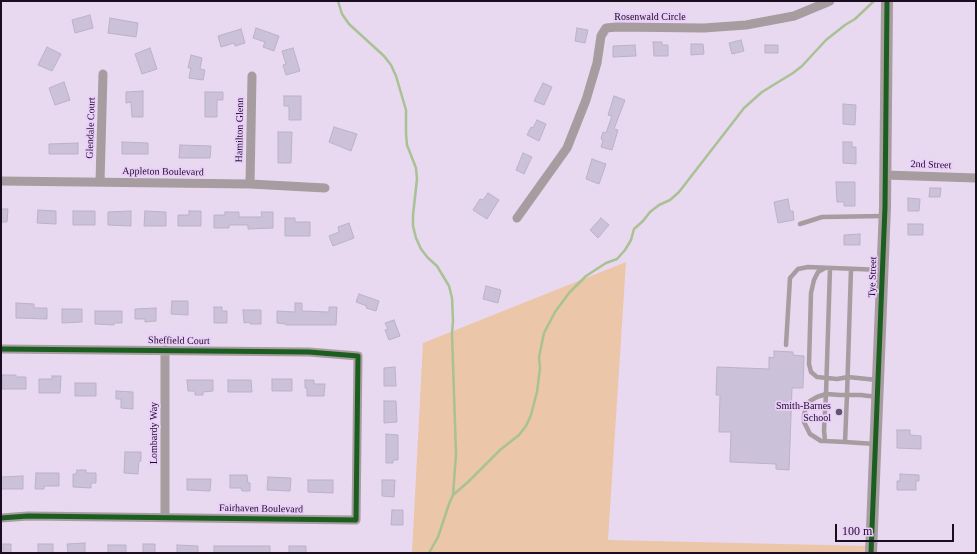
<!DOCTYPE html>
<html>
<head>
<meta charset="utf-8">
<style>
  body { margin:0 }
  #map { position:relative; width:977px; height:554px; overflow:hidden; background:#e8d8f0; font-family:"Times New Roman",serif }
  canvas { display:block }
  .frame { position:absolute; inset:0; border:2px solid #1a0d20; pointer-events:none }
  .scale { position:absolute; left:835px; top:524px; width:119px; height:18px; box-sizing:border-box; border:2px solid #1a0d20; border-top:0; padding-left:5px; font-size:12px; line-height:14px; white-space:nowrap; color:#1a0d20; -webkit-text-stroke:3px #ebcefb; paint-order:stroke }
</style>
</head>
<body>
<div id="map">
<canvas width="977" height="554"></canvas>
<div class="frame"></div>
<div class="scale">100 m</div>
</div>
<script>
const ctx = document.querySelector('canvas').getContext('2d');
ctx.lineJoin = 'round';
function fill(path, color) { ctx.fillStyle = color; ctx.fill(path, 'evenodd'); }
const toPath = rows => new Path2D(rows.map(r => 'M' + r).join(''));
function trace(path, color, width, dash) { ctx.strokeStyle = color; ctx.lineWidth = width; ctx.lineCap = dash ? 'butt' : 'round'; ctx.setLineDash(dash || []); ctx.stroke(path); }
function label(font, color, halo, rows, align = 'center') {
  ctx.font = font + ' "Times New Roman",serif'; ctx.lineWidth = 3.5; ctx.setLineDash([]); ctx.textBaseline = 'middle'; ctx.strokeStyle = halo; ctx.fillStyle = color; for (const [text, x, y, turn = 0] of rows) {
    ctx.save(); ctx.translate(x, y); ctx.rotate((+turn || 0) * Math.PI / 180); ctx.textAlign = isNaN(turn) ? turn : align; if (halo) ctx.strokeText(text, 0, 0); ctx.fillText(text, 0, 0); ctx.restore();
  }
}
const green = toPath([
  [626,262,608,540,868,546,867,553,412,553,423,343]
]);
const stream = toPath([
  [338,1,342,14,349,24,384,56,391,65,396,76,406,110,406,134,407,145,416,168,417,179,413,215,413,226,416,238,421,249,428,258,437,266,449,286,452,298,453,321,452,333,456,454,453,495],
  [429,553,438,537,449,504,453,495,468,482,500,450,519,435,526,426,531,415,537,392,540,368,539,357,544,333,555,312,569,293,586,276,606,263,617,259,625,250,631,240,634,229,643,221,650,212,659,205,670,200,679,192,744,108,762,92,793,73,802,66,826,40,845,25,855,19,874,1]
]);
const building = toPath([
  [90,15,93,28,75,33,72,20,90,15],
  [110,18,138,23,136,37,108,33,110,18],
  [256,28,279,36,274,51,263,47,265,42,253,38,256,28],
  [577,28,588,30,585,43,575,41,577,28],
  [241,29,245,43,235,46,234,43,221,47,218,36,241,29],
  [741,40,744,51,732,54,729,43,741,40],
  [653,42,662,42,662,45,668,45,668,56,654,56,653,42],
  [691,44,703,44,704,54,691,55,691,44],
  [635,45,636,56,613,57,613,46,635,45],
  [765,45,778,45,778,53,765,53,765,45],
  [47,47,61,54,52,71,38,65,47,47],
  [150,48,157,69,142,74,135,54,150,48],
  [293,48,300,71,286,75,283,65,286,64,282,51,293,48],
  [191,55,202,58,200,69,205,70,203,80,189,78,191,68,188,68,191,55],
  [64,82,70,100,55,105,49,88,64,82],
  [543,83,552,87,544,105,534,101,543,83],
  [143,91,143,117,132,117,131,102,126,103,126,92,143,91],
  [205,92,223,92,223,100,217,100,217,117,205,117,205,92],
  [284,96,301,96,301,120,289,120,289,106,284,106,284,96],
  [614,96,625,100,614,129,618,130,612,150,601,147,603,140,601,139,603,132,606,133,612,116,608,115,614,96],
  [843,104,856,105,855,125,843,124,843,104],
  [537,120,546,124,539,141,527,135,531,127,533,128,537,120],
  [334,127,357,134,351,151,329,142,334,127],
  [278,132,292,132,291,163,278,163,278,132],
  [122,142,148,143,148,154,122,154,122,142],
  [843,142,852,142,852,147,856,147,856,164,843,163,843,142],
  [78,143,78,154,49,154,49,144,78,143],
  [180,145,211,146,210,158,179,158,180,145],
  [523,153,532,157,524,174,516,170,523,153],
  [592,159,606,164,599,184,586,179,592,159],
  [836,182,855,182,855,206,844,206,844,202,837,202,836,182],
  [930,188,941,188,940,197,929,197,930,188],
  [488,193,499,200,487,219,473,210,480,199,483,200,488,193],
  [908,198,920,199,919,211,908,211,908,198],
  [788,199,790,211,793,211,794,220,778,223,774,202,788,199],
  [1,209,8,209,7,222,1,222,1,209],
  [38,210,56,211,56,224,37,223,38,210],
  [73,211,95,211,95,225,73,225,73,211],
  [131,211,131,226,108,225,108,212,131,211],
  [145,211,166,212,166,226,144,226,145,211],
  [189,211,201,211,201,226,178,226,178,215,189,215,189,211],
  [225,212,239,212,239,217,262,217,261,212,273,212,273,228,248,229,248,225,229,225,229,228,214,228,214,215,225,215,225,212],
  [285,218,295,218,295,222,310,222,310,236,285,236,285,218],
  [601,218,609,225,598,238,590,230,601,218],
  [349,223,354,238,333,246,329,236,339,232,338,227,349,223],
  [908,224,923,224,923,235,908,235,908,224],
  [860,234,860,245,844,245,844,235,860,234],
  [486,286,501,290,498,303,483,299,486,286],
  [359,294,379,301,376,311,366,308,367,306,356,302,359,294],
  [172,301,188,301,188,315,171,314,172,301],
  [16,303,34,304,34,308,47,308,47,319,16,318,16,303],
  [295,303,302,303,302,311,329,312,329,307,337,307,336,325,286,325,286,324,277,323,277,311,295,312,295,303],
  [214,307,222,307,222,311,227,311,227,323,214,323,214,307],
  [156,308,156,321,145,322,145,319,135,319,135,309,156,308],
  [62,309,82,309,82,322,62,323,62,309],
  [243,310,261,310,261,324,250,324,250,322,244,323,243,310],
  [95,311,122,311,122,323,114,323,114,325,95,324,95,311],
  [394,320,400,336,389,340,385,330,388,329,385,323,394,320],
  [774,351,793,352,793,355,804,356,803,388,792,388,789,470,776,469,776,464,730,462,731,432,719,432,720,395,716,395,717,367,769,369,769,357,774,358,774,351],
  [395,367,396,386,384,386,384,368,395,367],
  [2,375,16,375,16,377,26,377,26,389,2,389,2,375],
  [52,376,61,376,60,393,39,393,39,379,52,379,52,376],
  [272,379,292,379,292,391,272,391,272,379],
  [187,380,213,380,213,391,203,392,203,395,195,395,195,391,188,391,187,380],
  [228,380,251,380,252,392,228,392,228,380],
  [305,380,314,380,314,384,325,384,324,396,307,396,307,388,305,388,305,380],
  [75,383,96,383,96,396,75,396,75,383],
  [116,391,133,392,133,409,121,408,121,399,116,399,116,391],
  [384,401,396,401,397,422,384,423,384,401],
  [897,430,910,430,910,435,921,436,921,449,897,448,897,430],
  [386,434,398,435,398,460,393,460,393,463,386,463,386,434],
  [125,452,141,452,141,461,139,461,138,474,124,473,125,452],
  [77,470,86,470,86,473,96,473,96,483,91,483,91,488,73,487,73,474,76,474,77,470],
  [36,473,59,473,59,486,44,486,44,489,35,489,36,473],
  [900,474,919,475,919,481,916,481,916,490,897,490,897,481,900,481,900,474],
  [230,475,247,475,248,483,250,483,250,491,242,491,241,488,230,488,230,475],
  [23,476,23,489,1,489,1,477,23,476],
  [268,477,291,478,290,491,267,490,268,477],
  [187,479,211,479,210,491,187,490,187,479],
  [308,480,333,480,333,493,308,492,308,480],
  [382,480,395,480,394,497,382,496,382,480],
  [392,510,403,510,403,525,391,525,392,510],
  [85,543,85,553,68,553,67,544,85,543],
  [3,544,11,544,11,553,3,553,3,544],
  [38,544,53,544,53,553,38,553,38,544],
  [143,544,155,544,155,553,143,553,143,544],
  [108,545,126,545,126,553,108,553,108,545],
  [177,545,198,546,198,553,177,553,177,545],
  [214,546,270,546,270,553,214,553,214,546],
  [289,546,306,546,306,553,289,553,289,546]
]);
const service = toPath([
  [800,224,822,217,885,216],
  [825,268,818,272,814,280,811,293,809,364,811,372,817,377,837,379,848,377,877,380],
  [851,269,847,395,845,442,825,441,824,430,826,394,840,395,861,395,877,397],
  [786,345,790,278,798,269,808,267,882,270],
  [825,441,821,441,810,434,804,422,804,415,806,407,810,401,817,397,826,394,830,268],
  [845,442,875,444]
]);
const minor = toPath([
  [885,175,976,178],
  [1,181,250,184,325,188],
  [100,182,103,74],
  [250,184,252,76],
  [517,218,567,148,586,100,597,63,601,36,606,28,617,27,704,28,746,25,794,16,830,1],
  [1,349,309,352,358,356,356,520,28,516,1,518],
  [165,517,165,350]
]);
const tertiary = toPath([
  [871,553,885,207,887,1]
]);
const cycleway = toPath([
  [1,349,309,352,358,356,356,520,28,516,1,518],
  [871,553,885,207,887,1]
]);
const markers = [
  [839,412,4,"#625469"]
];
const streetNames = [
  ["Rosenwald Circle",650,17],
  ["Glendale Court",91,128,-88],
  ["Hamilton Glenn",240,130,-89],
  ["2nd Street",931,165,2],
  ["Appleton Boulevard",163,172,1],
  ["Tye Street",873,277,-88],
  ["Sheffield Court",179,341,1],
  ["Lombardy Way",154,433,-90],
  ["Fairhaven Boulevard",261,509,1]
];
const poiNames = [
  ["Smith-Barnes",831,406],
  ["School",831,418]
];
fill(green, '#ecc6a8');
trace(stream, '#a8c293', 2.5);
fill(building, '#cbc1d8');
trace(building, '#bbb2c7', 1);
trace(service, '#a79ca0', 4.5);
trace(minor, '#a79ca0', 9);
trace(tertiary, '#a79ca0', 12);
trace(cycleway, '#1b5e20', 5);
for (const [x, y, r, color] of markers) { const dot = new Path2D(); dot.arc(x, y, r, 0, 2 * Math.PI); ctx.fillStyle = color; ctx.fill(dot); trace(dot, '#ebcefb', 1.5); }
label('10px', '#1a0d20', '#ebcefb', streetNames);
label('10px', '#1a0d20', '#ebcefb', poiNames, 'right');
</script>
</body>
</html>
